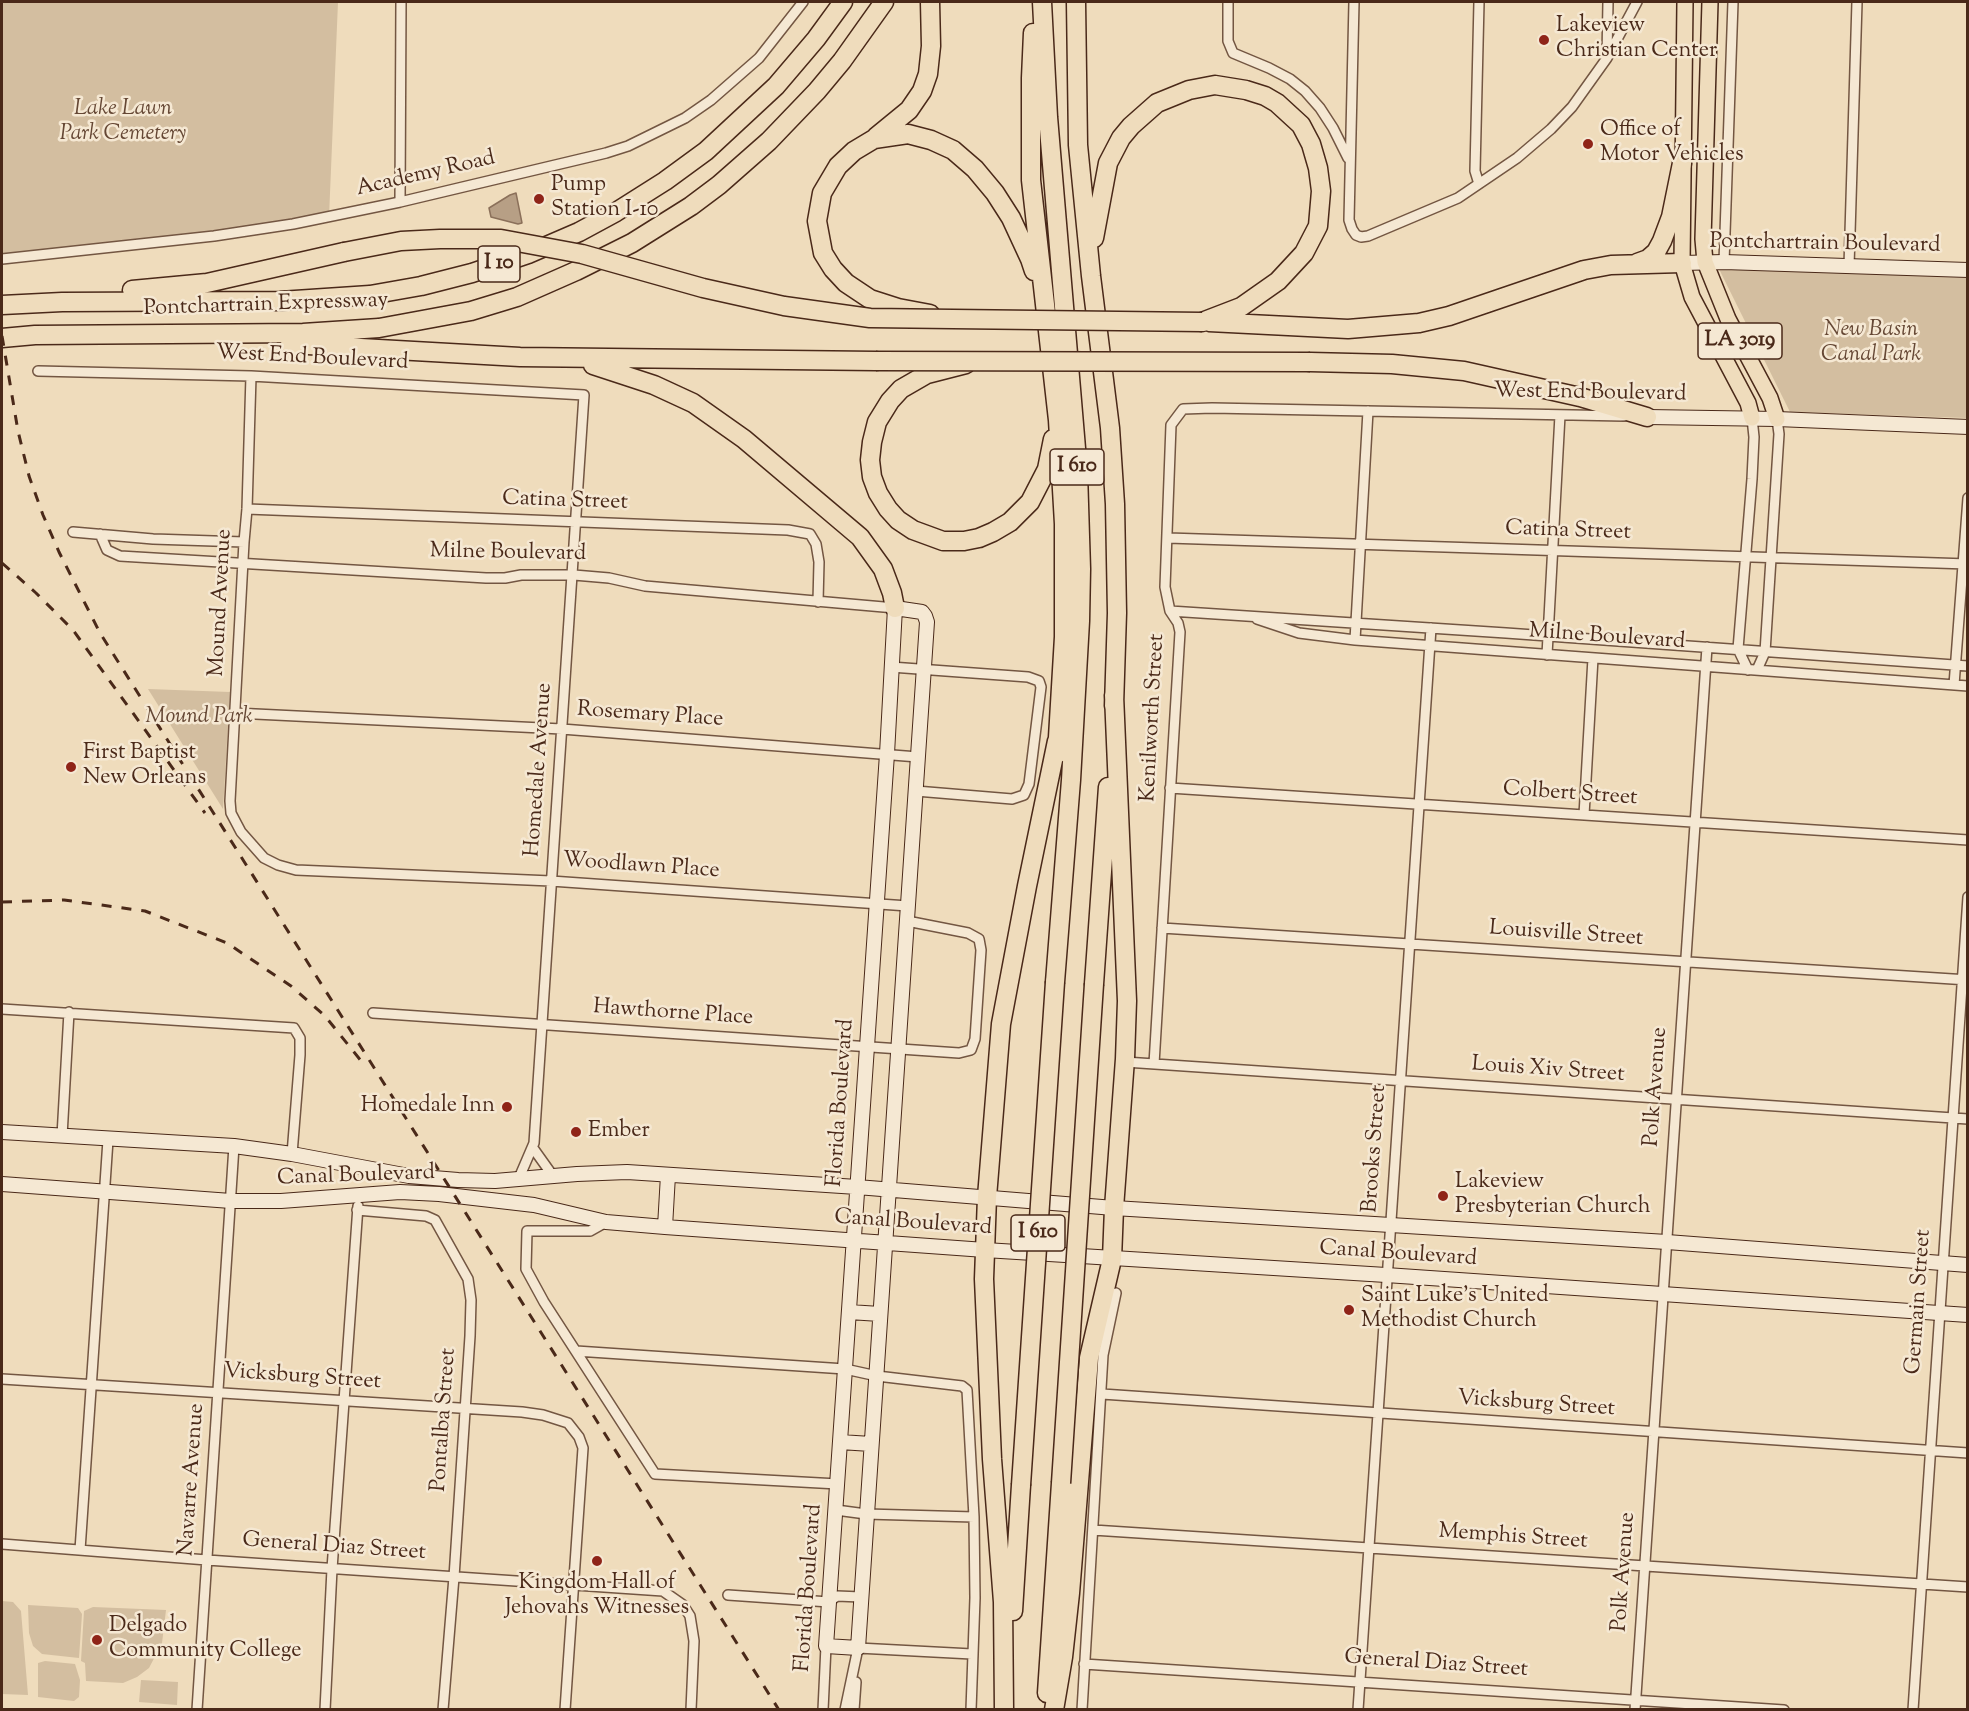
<!DOCTYPE html>
<html>
<head>
<meta charset="utf-8">
<style>
  body { margin:0 }
  #map { position:relative; width:1969px; height:1711px; overflow:hidden; background:#efdcbc; font-family:"Sorts Mill Goudy",serif }
  canvas { display:block }
  .frame { position:absolute; inset:0; border:3px solid #4a2919; pointer-events:none }
</style>
</head>
<body>
<div id="map">
<canvas width="1969" height="1711"></canvas>
<div class="frame"></div>
</div>
<script>
const ctx = document.querySelector('canvas').getContext('2d');
ctx.lineJoin = 'round';
function fill(path, color) { ctx.fillStyle = color; ctx.fill(path, 'evenodd'); }
const toPath = rows => new Path2D(rows.map(r => 'M' + r).join(''));
function trace(path, color, width, dash) { ctx.strokeStyle = color; ctx.lineWidth = width; ctx.lineCap = dash ? 'butt' : 'round'; ctx.setLineDash(dash || []); ctx.stroke(path); }
function label(font, color, halo, rows, align = 'center') {
  ctx.font = font + ' "Sorts Mill Goudy",serif'; ctx.lineWidth = 5; ctx.setLineDash([]); ctx.textBaseline = 'middle'; ctx.strokeStyle = halo; ctx.fillStyle = color; for (const [text, x, y, turn = 0] of rows) {
    ctx.save(); ctx.translate(x, y); ctx.rotate((+turn || 0) * Math.PI / 180); ctx.textAlign = isNaN(turn) ? turn : align; if (halo) ctx.strokeText(text, 0, 0); ctx.fillText(text, 0, 0); ctx.restore();
  }
}
const green = toPath([
  [2,2,338,2,329,217,2,259],
  [1718,267,1967,275,1967,418,1790,412],
  [148,689,230,692,223,809],
  [2,1601,13,1602,21,1611,28,1695,2,1694],
  [28,1605,78,1608,82,1614,79,1658,42,1654,33,1646,29,1633],
  [93,1607,166,1610,162,1643,149,1668,137,1677,123,1683,86,1681,85,1663,81,1661,84,1611],
  [45,1661,75,1664,80,1680,79,1697,74,1701,38,1697,38,1663],
  [141,1680,178,1682,177,1705,139,1702]
]);
const water = toPath([
  [516,193,522,223,518,224,491,217,489,208,510,195,516,193]
]);
const street = toPath([
  [1228,2,1228,41,1233,53,1269,68,1290,79,1305,91,1320,108,1333,128,1348,158],
  [1354,2,1349,220,1352,229,1356,235,1361,237,1368,236,1458,198,1517,158,1551,129,1572,107,1607,58,1637,2],
  [1479,2,1475,171,1479,184],
  [1607,56,1608,2],
  [400,202,401,2],
  [2,259,214,236,293,224,400,202,606,153,628,146,685,118,711,100,759,58,803,2],
  [1724,262,1733,2],
  [1849,266,1857,2],
  [38,371,251,376,584,395,534,1143,519,1178],
  [251,376,247,509,244,542,230,801,231,813,241,832,264,858,278,865,296,870,551,881,908,906],
  [247,509,788,530,810,534,816,544,819,562,818,602],
  [73,532,153,539,244,542],
  [100,534,107,550,120,556,486,578,505,578,521,575,574,575,609,578,645,586,895,608],
  [1168,538,1968,564],
  [1170,611,1506,633,1968,666],
  [1257,619,1299,633,1355,640,1968,686],
  [1355,640,1368,411],
  [1547,655,1560,415],
  [891,667,1028,677,1039,681,1041,687,1029,784,1024,795,1012,799,916,791],
  [1748,670,1738,649,1752,479,1754,437,1752,418],
  [1757,670,1765,652,1779,434,1777,419],
  [1954,685,1968,498],
  [235,713,562,729,918,757],
  [1170,788,1968,840],
  [1584,815,1593,658],
  [1162,928,1968,980],
  [2,1009,294,1028,300,1038,300,1055,292,1154],
  [373,1013,959,1053,971,1050,975,1039,981,950,979,939,968,933,907,921],
  [1125,1062,1968,1119],
  [1154,1064,1180,632,1178,623,1170,611,1165,587,1171,425,1183,409,1212,408,1624,416],
  [62,1136,69,1012],
  [533,1148,553,1176],
  [357,1210,426,1216,435,1220,468,1279,471,1300,470,1336,454,1577,443,1710],
  [606,1222,590,1231,527,1231,526,1269,544,1302,655,1474,838,1484],
  [576,1351,845,1369,877,1376,962,1386,967,1390,974,1517,975,1598,971,1710],
  [2,1379,522,1412,543,1415,568,1423,579,1437,583,1448,565,1710],
  [1102,1394,1968,1453],
  [836,1510,866,1514,974,1517],
  [1093,1530,1968,1587],
  [2,1544,207,1560,663,1591,683,1605,690,1616,694,1641,691,1710],
  [80,1550,108,1140],
  [728,1595,829,1602,837,1596,861,1597],
  [858,1648,972,1654],
  [1084,1664,1784,1710],
  [197,1710,234,1146],
  [325,1710,332,1569,358,1206],
  [823,1710,826,1646],
  [845,1710,858,1648],
  [854,1710,856,1682],
  [1082,1710,1103,1355,1116,1293],
  [1358,1710,1431,628],
  [1635,1710,1707,647],
  [1913,1710,1968,897]
]);
const secondary = toPath([
  [1682,263,1724,262,1968,270],
  [1647,417,1777,419,1968,427],
  [895,608,922,612,925,616,927,622,858,1648,826,1646,887,754,895,608],
  [2,1132,234,1146,292,1154,409,1176,458,1180,495,1181,577,1174,627,1172,857,1187,1114,1208,1667,1242,1968,1265],
  [2,1184,231,1201,281,1201,400,1192,439,1194,534,1205,606,1222,665,1227,985,1250,1386,1275,1968,1315],
  [665,1227,668,1175],
  [849,1312,880,1314],
  [840,1442,871,1444]
]);
const primary = toPath([
  [1685,2,1682,263,1692,297,1748,403,1752,418],
  [1710,2,1703,239,1705,262,1728,319,1770,398,1777,419]
]);
const highway = toPath([
  [1042,2,1048,117,1078,472,1081,569,1080,621,1071,780,1055,982],
  [1076,2,1078,145,1091,276,1110,428,1115,504,1117,613,1114,706],
  [1033,33,1031,78,1031,180,1058,420,1064,524,1064,637,1057,754],
  [876,137,909,110,922,91,928,74,931,46,930,2],
  [1094,238,1108,163,1121,138,1131,126,1157,103,1189,90,1215,85,1246,90,1265,96,1277,103,1301,125,1311,144,1318,168,1321,191,1318,226,1304,253,1278,281,1241,307,1202,322],
  [1637,263,1648,259,1656,252,1662,241,1671,217,1682,163],
  [132,290,207,283,344,252],
  [2,305,62,302,280,301,370,295,421,286,472,273,528,254,579,232,616,212,665,181,706,151,776,86,816,39,843,2],
  [930,314,898,308,870,299,846,283,833,269,823,253,817,221,822,193,838,166,854,151,874,139,908,134,931,140,953,150,975,169,995,193,1011,218,1030,259,1034,271],
  [1209,322,1348,329,1419,323,1449,316,1584,270,1611,265,1682,263],
  [2,338,35,335,303,333,379,328,471,311,517,297,576,271,632,243,691,206,719,185,769,141,817,91,842,61,884,2],
  [290,344,520,357,876,361],
  [1310,362,1392,364,1464,371,1580,397,1647,417],
  [966,364,927,374,901,389,890,401,877,422,872,442,870,460,872,477,878,493,888,509,898,520,913,530,943,541,964,541,979,538,993,532,1010,522,1030,502,1047,469,1053,439],
  [593,365,654,385,693,403,744,439,860,537,883,569,892,593,895,608],
  [1094,984,1108,787],
  [1013,1611,1021,1485],
  [1047,1693,1061,1483],
  [1004,1710,1003,1602,992,1459,984,1279,987,1197,1001,1024,1027,886,1057,741],
  [1054,1710,1063,1657,1070,1593,1089,1358,1112,1259,1114,1208,1125,1059,1127,1001,1114,695]
]);
const rail = toPath([
  [2,336,18,431,29,476,43,515,59,552,100,633,779,1710],
  [2,563,36,593,73,630,205,813],
  [2,902,64,900,145,911,227,943,291,986,325,1016,362,1062]
]);
const highwayBridge = toPath([
  [344,252,401,241,440,239,501,239,582,254,703,288,784,306,870,318,1202,322],
  [876,361,1310,362],
  [1061,1483,1094,984],
  [1021,1485,1055,982]
]);
const markers = [
  [1544,40,6,"#8f2418"],
  [1588,144,6,"#8f2418"],
  [539,199,6,"#8f2418"],
  [71,767,6,"#8f2418"],
  [507,1107,6,"#8f2418"],
  [576,1132,6,"#8f2418"],
  [1443,1196,6,"#8f2418"],
  [1349,1310,6,"#8f2418"],
  [597,1561,6,"#8f2418"],
  [97,1640,6,"#8f2418"]
];
const shields = [
  [499,264,42],
  [1740,341,84],
  [1077,467,54],
  [1038,1233,54]
];
const shieldNames = [
  ["I 10",499,264],
  ["LA 3019",1740,341],
  ["I 610",1077,467],
  ["I 610",1038,1233]
];
const poiNames = [
  ["Lakeview",1556,27],
  ["Christian Center",1556,52],
  ["Office of",1600,131],
  ["Motor Vehicles",1600,156],
  ["Pump",551,186],
  ["Station I-10",551,211],
  ["First Baptist",83,754],
  ["New Orleans",83,779],
  ["Homedale Inn",495,1107,"right"],
  ["Ember",588,1132],
  ["Lakeview",1455,1183],
  ["Presbyterian Church",1455,1208],
  ["Saint Luke's United",1361,1297],
  ["Methodist Church",1361,1322],
  ["Kingdom Hall of",597,1584,"center"],
  ["Jehovahs Witnesses",597,1609,"center"],
  ["Delgado",109,1627],
  ["Community College",109,1652]
];
const parkNames = [
  ["Lake Lawn",123,110],
  ["Park Cemetery",123,135],
  ["New Basin",1871,331],
  ["Canal Park",1871,356],
  ["Mound Park",199,718]
];
const streetNames = [
  ["Academy Road",426,175,-13],
  ["Pontchartrain Boulevard",1825,245,1],
  ["Pontchartrain Expressway",266,306,-2],
  ["West End Boulevard",312,359,3],
  ["West End Boulevard",1590,394,1],
  ["Catina Street",565,502,2],
  ["Catina Street",1568,532,2],
  ["Milne Boulevard",508,554,1],
  ["Mound Avenue",222,603,-87],
  ["Milne Boulevard",1607,638,4],
  ["Rosemary Place",650,716,4],
  ["Kenilworth Street",1154,718,-87],
  ["Homedale Avenue",540,770,-86],
  ["Colbert Street",1570,795,4],
  ["Woodlawn Place",641,867,4],
  ["Louisville Street",1566,935,4],
  ["Hawthorne Place",673,1014,4],
  ["Louis Xiv Street",1548,1071,4],
  ["Polk Avenue",1657,1087,-86],
  ["Florida Boulevard",842,1103,-86],
  ["Brooks Street",1376,1149,-86],
  ["Canal Boulevard",356,1177,-2],
  ["Canal Boulevard",913,1224,4],
  ["Canal Boulevard",1398,1255,4],
  ["Germain Street",1920,1302,-86],
  ["Vicksburg Street",302,1378,4],
  ["Vicksburg Street",1536,1405,4],
  ["Pontalba Street",445,1420,-86],
  ["Navarre Avenue",193,1480,-86],
  ["Memphis Street",1513,1538,4],
  ["General Diaz Street",334,1548,4],
  ["Polk Avenue",1625,1572,-86],
  ["Florida Boulevard",810,1588,-86],
  ["General Diaz Street",1436,1665,4]
];
fill(green, '#d3bea0');
fill(water, '#b79f85');
trace(water, '#8b705a', 1.5);
trace(street, '#735642', 12);
trace(secondary, '#4a2919', 16);
trace(primary, '#4a2919', 18);
trace(highway, '#4a2919', 21);
trace(street, '#f5e8d3', 9);
trace(secondary, '#f5e8d3', 14);
trace(primary, '#efdcbc', 15);
trace(highway, '#efdcbc', 18);
trace(rail, '#4a2919', 3, [10, 10]);
trace(highwayBridge, '#4a2919', 21, []);
trace(highwayBridge, '#efdcbc', 18);
for (const [x, y, r, color] of markers) { const dot = new Path2D(); dot.arc(x, y, r, 0, 2 * Math.PI); ctx.fillStyle = color; ctx.fill(dot); trace(dot, '#f5e8d3', 2); }
for (const [x, y, w] of shields) { const box = new Path2D(); box.roundRect(x - w / 2, y - 18, w, 36, 4.5); ctx.fillStyle = '#f5e8d3'; ctx.fill(box); trace(box, '#4a2919', 1.5); }
label('bold 21px', '#4a2919', null, shieldNames);
label('22px', '#4a2919', '#f5e8d3', poiNames, 'left');
label('italic 22px', '#654734', '#f5e8d3', parkNames);
label('22px', '#4a2919', '#f5e8d3', streetNames);
</script>
</body>
</html>
